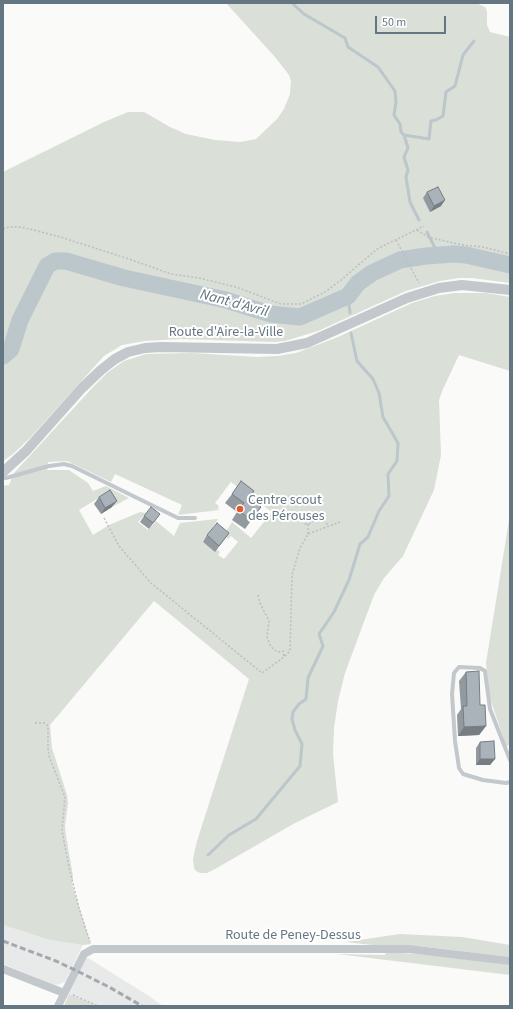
<!DOCTYPE html>
<html>
<head>
<meta charset="utf-8">
<style>
  body { margin:0 }
  #map { position:relative; width:513px; height:1009px; overflow:hidden; background:#fafaf8; font-family:"Source Sans 3",sans-serif }
  canvas { display:block }
  .frame { position:absolute; inset:0; border:4px solid #657683; pointer-events:none }
  .scale { position:absolute; left:375px; top:16px; width:71px; height:18px; box-sizing:border-box; border:2px solid #657683; border-top:0; padding-left:5px; font-size:12px; line-height:14px; white-space:nowrap; color:#657683; -webkit-text-stroke:3px #fff; paint-order:stroke }
</style>
</head>
<body>
<div id="map">
<canvas width="513" height="1009"></canvas>
<div class="frame"></div>
<div class="scale">50 m</div>
</div>
<script>
const ctx = document.querySelector('canvas').getContext('2d');
ctx.lineJoin = 'round';
function fill(path, color) { ctx.fillStyle = color; ctx.fill(path, 'evenodd'); }
const toPath = rows => new Path2D(rows.map(r => 'M' + r).join(''));
function trace(path, color, width, dash) { ctx.strokeStyle = color; ctx.lineWidth = width; ctx.lineCap = dash ? 'butt' : 'round'; ctx.setLineDash(dash || []); ctx.stroke(path); }
function label(font, color, halo, rows, align = 'center') {
  ctx.font = font + ' "Source Sans 3",sans-serif'; ctx.lineWidth = 4; ctx.setLineDash([]); ctx.textBaseline = 'middle'; ctx.strokeStyle = halo; ctx.fillStyle = color; for (const [text, x, y, turn = 0] of rows) {
    ctx.save(); ctx.translate(x, y); ctx.rotate((+turn || 0) * Math.PI / 180); ctx.textAlign = isNaN(turn) ? turn : align; if (halo) ctx.strokeText(text, 0, 0); ctx.fillText(text, 0, 0); ctx.restore();
  }
}
const built = toPath([
  [3,925,50,940,83,945,65,982,57,985,52,984,3,964],
  [88,958,149,996,163,1006,98,1006,69,994,72,985,85,959]
]);
const green = toPath([
  [226,3,476,3,485,7,487,11,487,25,490,32,510,37,510,283,472,278,459,278,440,281,406,291,318,331,285,341,275,342,181,339,145,341,122,345,104,356,30,438,13,454,3,461,3,172,104,122,128,112,144,112,170,127,186,134,215,140,240,142,256,139,277,119,284,109,290,94,291,81,289,75,275,57],
  [454,293,486,293,510,297,510,371,459,355,443,389,439,400,441,455,434,490,403,556,384,578,374,595,345,673,338,701,334,728,333,754,338,802,295,823,215,869,207,873,200,873,196,871,194,868,193,859,197,841,249,679,154,601,50,725,52,748,67,795,68,803,65,826,66,836,73,876,72,884,91,944,83,945,50,940,3,925,3,486,9,485,14,473,94,386,107,373,124,361,146,354,192,353,257,357,278,356,296,353,338,337,412,303,435,296],
  [67,461,111,482,115,474,182,505,178,515,219,510,218,508,219,506,215,503,231,482,272,512,251,538,232,522,224,535,228,539,231,536,238,542,224,559,218,555,220,552,217,549,215,551,203,542,218,519,217,519,180,523,174,536,156,521,148,530,138,522,146,513,140,512,109,525,93,535,79,510,105,494,114,506,129,498,106,486,93,491,88,483,69,470,47,470,48,462],
  [510,514,510,745,506,746,490,698,486,663],
  [400,934,462,937,510,945,510,957,418,946,372,945,346,942],
  [386,952,446,956,510,965,510,975,337,954,385,955],
  [69,994,83,1000,98,1006,64,1006]
]);
const stream = toPath([
  [292,3,304,14,345,38,348,47,378,67,395,91,396,102,394,115,400,124,401,132,404,135,408,148,404,157,408,170,406,177,410,202,419,220],
  [404,135,429,139,431,121,436,120,443,116,446,92,455,86,463,55,474,41],
  [427,232,438,254],
  [348,296,350,313],
  [208,855,229,835,256,819,300,766,302,744,295,730,292,719,293,712,299,704,306,699,308,678,323,646,319,634,334,612,349,580,360,544,368,537,379,511,389,496,388,474,397,461,398,443,383,417,379,393,373,379,357,361,351,333]
]);
const river = toPath([
  [3,356,11,349,20,320,47,266,55,261,66,261,124,278,226,300,270,314,300,317,348,296,358,283,372,273,400,260,426,256,454,254,466,255,510,265]
]);
const path = toPath([
  [3,229,9,227,21,227,57,236,129,259,171,274,199,278,236,287,281,304,301,304,325,292,341,280,377,249,424,226],
  [417,230,428,237,462,245,483,247,510,254],
  [396,240,419,283],
  [104,518,119,546,151,583,262,673,284,657,290,651,292,575,300,548,308,534,340,522],
  [308,534,308,525,305,524,309,524,313,521,321,519,328,525],
  [258,595,260,603,269,621,267,637,271,647,278,652,283,651,284,657],
  [35,723,45,723,48,726,48,748,49,756,65,797,62,831,69,867,79,908,90,942],
  [73,995,98,1006]
]);
const service = toPath([
  [3,477,6,478,49,466,64,464,72,466,178,518,195,518],
  [510,760,490,709,485,671,480,668,459,667,454,673,452,694,455,741,459,768,463,774,483,780,506,783,510,782]
]);
const minor = toPath([
  [3,969,64,993],
  [58,1006,84,954,93,949,409,949,510,961]
]);
const tertiary = toPath([
  [3,472,26,451,82,388,101,370,115,359,128,352,145,348,161,347,277,349,307,343,407,298,439,288,462,285,510,290]
]);
const rail = toPath([
  [3,941,56,961,79,972,109,987,142,1006]
]);
const wall = toPath([
  [427,192,441,206,430,212,423,198],
  [254,491,249,498,261,507,245,529,232,520,237,512,225,503,232,494],
  [99,497,112,507,101,514,94,504],
  [160,514,149,529,140,522,144,516],
  [229,533,215,552,203,542,207,535],
  [466,672,480,705,486,726,479,735,458,736,457,715,461,709,459,681],
  [480,742,495,759,490,765,476,765,476,748]
]);
const shadedWall = toPath([
  [445,200,441,206,430,212,434,206],
  [117,501,112,507,101,514,105,508],
  [486,726,479,735,458,736,464,727],
  [480,759,495,759,490,765,476,765]
]);
const building = toPath([
  [438,187,445,200,434,206,427,192,438,187],
  [241,481,254,491,249,498,261,507,251,520,238,510,244,503,232,494,241,481],
  [110,490,117,501,105,508,99,497,110,490],
  [151,507,160,514,153,523,144,516,151,507],
  [217,523,229,533,219,546,207,535,217,523],
  [479,671,480,705,485,705,486,726,464,727,463,706,467,706,466,672,479,671],
  [494,741,495,759,480,759,480,742,494,741]
]);
const markers = [
  [240,509,4,"#e4572e"]
];
const streetNames = [
  ["Route d'Aire-la-Ville",226,333],
  ["Route de Peney-Dessus",293,936]
];
const poiNames = [
  ["Centre scout",248,501],
  ["des Pérouses",248,517]
];
const waterNames = [
  ["Nant d'Avril",234,304,15]
];
fill(built, '#e8e9e9');
fill(green, '#dadfd7');
trace(stream, '#bbc7cb', 3);
trace(river, '#bbc7cb', 17);
trace(path, '#bbbfc2', 1.5, [2, 2]);
trace(service, '#c3c8cc', 4);
trace(minor, '#c3c8cc', 8);
trace(tertiary, '#c3c8cc', 10);
trace(rail, '#a2aab0', 3, [6, 3]);
fill(wall, '#929a9f');
fill(shadedWall, '#777d82');
fill(building, '#aab3b9');
trace(building, '#777d82', 1);
for (const [x, y, r, color] of markers) { const dot = new Path2D(); dot.arc(x, y, r, 0, 2 * Math.PI); ctx.fillStyle = color; ctx.fill(dot); trace(dot, '#fff', 1.5); }
label('14px', '#657683', '#fff', streetNames);
label('14px', '#657683', '#fff', poiNames, 'left');
label('italic 15px', '#60757c', '#fff', waterNames);
</script>
</body>
</html>
